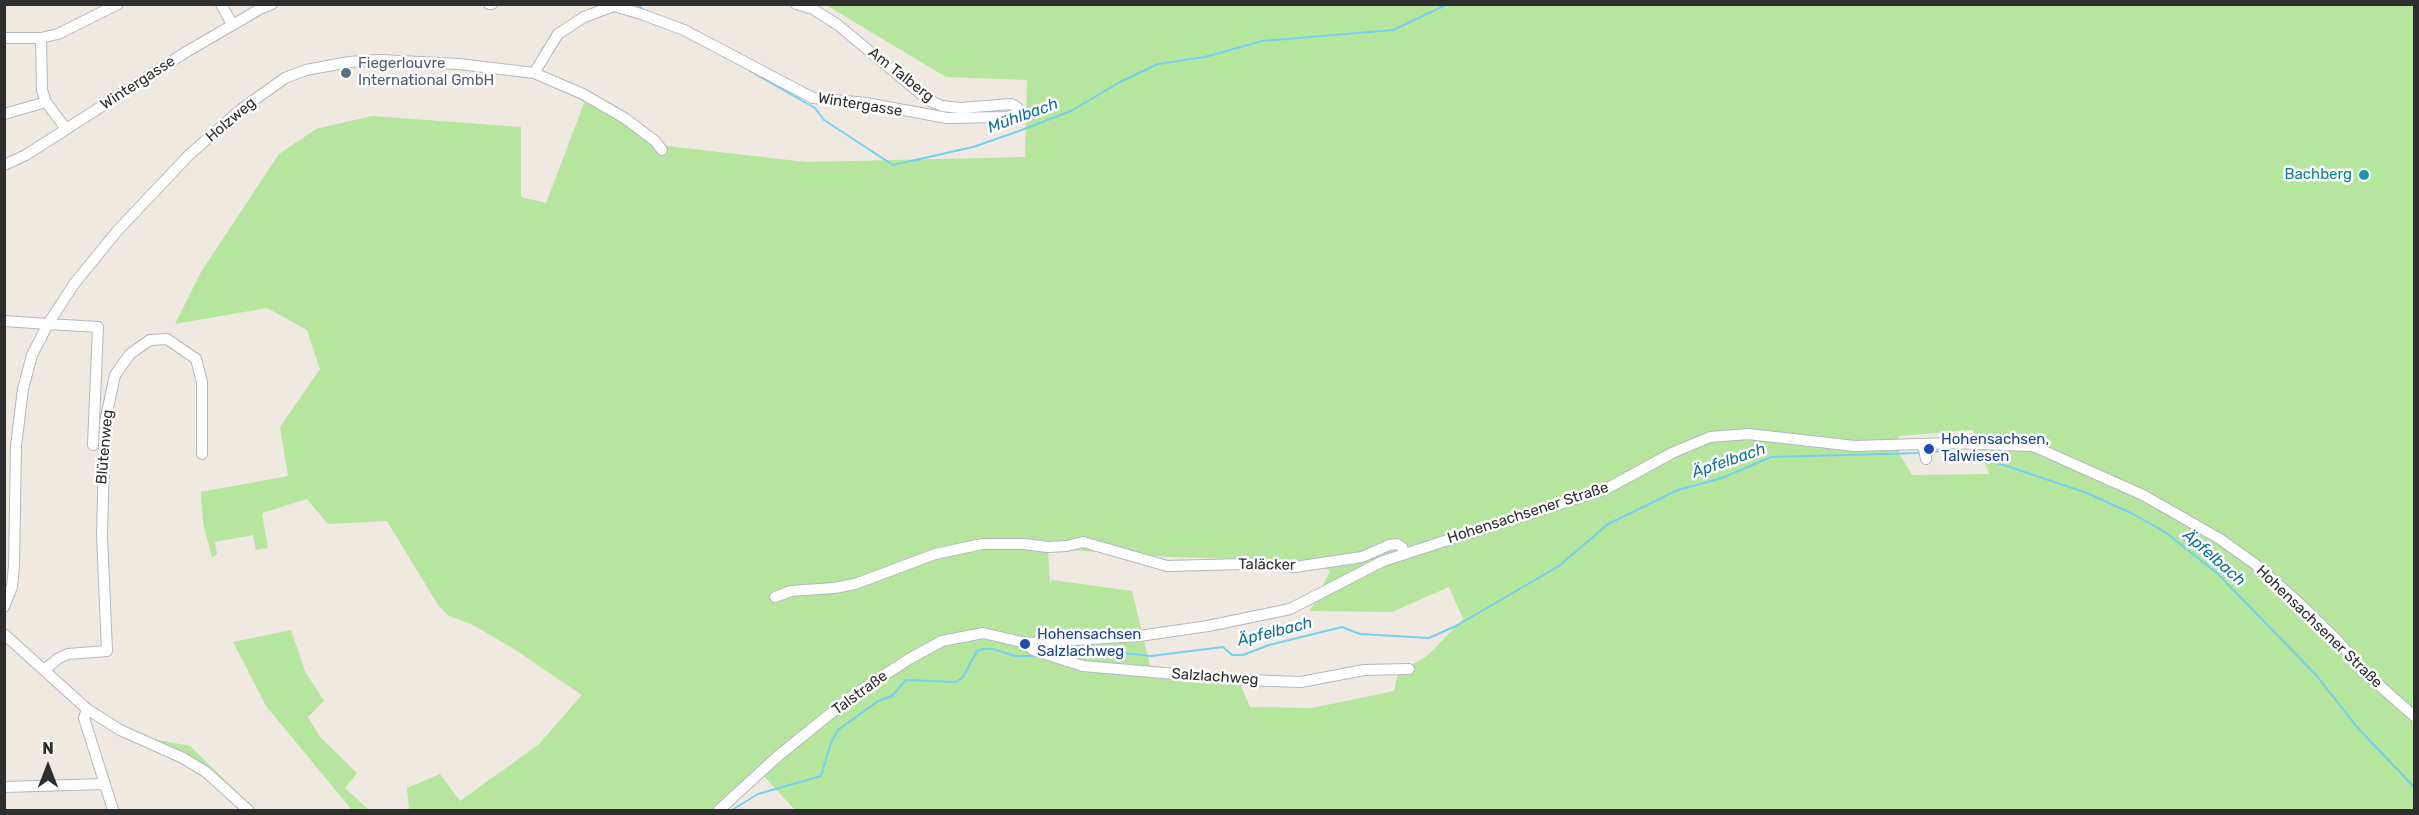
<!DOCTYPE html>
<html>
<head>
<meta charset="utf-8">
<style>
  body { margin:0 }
  #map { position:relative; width:2419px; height:815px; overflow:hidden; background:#efe9e1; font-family:Rubik,sans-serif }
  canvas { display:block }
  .frame { position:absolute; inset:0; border:6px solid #2e2e2e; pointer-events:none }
  .north { position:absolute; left:18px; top:737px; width:60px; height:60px; -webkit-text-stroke:4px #fff; paint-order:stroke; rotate:0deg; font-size:16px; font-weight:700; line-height:24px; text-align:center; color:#2e2e2e }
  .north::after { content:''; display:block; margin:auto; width:21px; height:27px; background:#2e2e2e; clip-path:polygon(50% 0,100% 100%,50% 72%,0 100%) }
</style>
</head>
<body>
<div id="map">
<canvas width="2419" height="815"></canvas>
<div class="frame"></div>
<div class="north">N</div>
</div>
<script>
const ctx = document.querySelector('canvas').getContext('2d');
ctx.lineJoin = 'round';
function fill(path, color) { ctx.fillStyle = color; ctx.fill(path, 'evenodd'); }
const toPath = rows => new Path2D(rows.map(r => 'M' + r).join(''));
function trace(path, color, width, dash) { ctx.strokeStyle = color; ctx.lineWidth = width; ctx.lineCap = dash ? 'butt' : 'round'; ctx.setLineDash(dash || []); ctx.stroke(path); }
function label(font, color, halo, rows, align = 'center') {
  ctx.font = font + ' Rubik,sans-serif'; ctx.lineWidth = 5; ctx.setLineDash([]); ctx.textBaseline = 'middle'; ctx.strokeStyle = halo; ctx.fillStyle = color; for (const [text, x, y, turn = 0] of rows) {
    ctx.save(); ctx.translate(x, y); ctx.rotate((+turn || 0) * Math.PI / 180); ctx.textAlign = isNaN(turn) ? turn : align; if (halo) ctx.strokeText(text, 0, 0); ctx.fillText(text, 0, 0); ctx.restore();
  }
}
const green = toPath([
  [826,5,2414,5,2414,810,795,810,759,771,715,810,409,810,407,788,440,774,460,801,538,745,582,695,514,649,471,624,449,616,438,605,387,521,328,524,307,499,262,513,268,548,256,550,253,535,215,542,217,554,212,558,203,522,201,492,288,476,280,427,320,369,307,330,267,308,175,324,201,272,279,154,316,129,372,116,521,127,521,197,546,203,586,98,659,145,806,162,1025,157,1027,80,946,77],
  [1973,430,1989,474,1912,475,1899,453,1899,436],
  [1070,550,1169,557,1304,561,1314,559,1312,561,1330,571,1310,611,1392,612,1449,587,1463,619,1428,655,1398,673,1394,691,1312,708,1250,707,1241,686,1152,674,1132,591,1052,580,1050,583,1048,552],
  [291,630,305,671,324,701,308,717,320,737,357,773,345,788,369,810,352,810,266,706,233,642],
  [158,740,190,746,256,810,252,810,159,743]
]);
const stream = toPath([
  [636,4,644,10],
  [750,71,815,108,824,120,893,165,973,147,1019,131,1071,111,1120,82,1158,64,1205,57,1262,41,1393,30,1448,4],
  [1929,452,1944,451,2004,465,2087,493,2133,514,2165,532,2218,574,2316,675,2357,727,2414,787],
  [1060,654,1106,651,1151,656,1223,647,1232,655,1243,655,1269,645,1342,627,1360,634,1429,638,1456,626,1559,566,1608,524,1678,490,1722,478,1771,457,1920,453],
  [732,810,758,794,821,776,831,743,838,730,878,701,892,696,906,680,956,682,963,677,977,651,983,649,993,649,1015,656,1037,656]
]);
const minor = toPath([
  [221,4,232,24],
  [489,4,492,4],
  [608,4,641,14,684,30,813,98,866,103,947,118,1007,117,1015,115,1018,112,1017,107,1011,104,960,108,942,106,928,100,838,25,813,9,796,4],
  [4,38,41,38,58,34,118,4],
  [41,38,42,90,46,102,66,129],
  [534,73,558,34,584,17,611,7],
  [4,114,46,102],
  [4,165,26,155,186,52,260,9,272,4],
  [4,321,48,324,74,284,118,230,189,155,240,110,285,78,306,70,349,62,380,60,459,64,534,73,583,94,626,119,655,141,662,150],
  [1923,444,1926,459],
  [775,597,791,591,834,588,855,584,935,554,982,544,1025,544,1048,547,1067,546,1083,542,1167,566,1245,564,1295,567,1362,557,1389,545,1397,544,1402,547,1404,554],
  [4,607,12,587,14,566,16,446,23,389,32,355,48,324,98,327,93,445],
  [4,634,87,709,120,730,183,758,206,772,248,810],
  [1026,643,1033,650,1083,666,1244,680,1301,682,1364,670,1409,669],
  [44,670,59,658,68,654,107,651,102,535,105,422,115,375,130,354,150,340,167,339,196,359,202,382,202,454],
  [87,709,84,718,113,810],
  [4,787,104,784],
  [719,810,778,756,852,696,909,659,942,641,983,633,1026,643,1139,636,1208,626,1290,609,1383,561,1606,489,1672,453,1710,437,1748,434,1855,446,1953,443,2033,446,2143,495,2220,539,2255,564,2299,603,2337,640,2363,671,2414,716]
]);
const markers = [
  [346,73,6,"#5c6f8a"],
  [2364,175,6,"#0f9aa8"],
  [1929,449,6,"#1a4fb4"],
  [1025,644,6,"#1a4fb4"]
];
const serviceNames = [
  ["Fiegerlouvre",358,64],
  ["International GmbH",358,81]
];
const streetNames = [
  ["Am Talberg",901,75,38],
  ["Wintergasse",138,83,-33],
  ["Wintergasse",860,105,9],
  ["Holzweg",231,120,-40],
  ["Blütenweg",105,447,-85],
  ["Hohensachsener Straße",1528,513,-18],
  ["Taläcker",1267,565,1],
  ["Hohensachsener Straße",2319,627,44],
  ["Salzlachweg",1215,677,4],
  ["Talstraße",860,693,-36]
];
const cultureNames = [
  ["Bachberg",2352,175]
];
const transitNames = [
  ["Hohensachsen,",1941,440],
  ["Talwiesen",1941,457],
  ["Hohensachsen",1037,635],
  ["Salzlachweg",1037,652]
];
const waterNames = [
  ["Mühlbach",1023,116,-20],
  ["Äpfelbach",1729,461,-19],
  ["Äpfelbach",2214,558,41],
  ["Äpfelbach",1275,632,-14]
];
fill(green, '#b6e59e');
trace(stream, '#75cff0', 2);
trace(minor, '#b4b7c1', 12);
trace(minor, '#fff', 10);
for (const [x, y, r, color] of markers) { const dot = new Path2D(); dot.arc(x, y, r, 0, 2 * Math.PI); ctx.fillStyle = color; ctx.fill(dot); trace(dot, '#fff', 2); }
label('15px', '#4e5e75', '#fff', serviceNames, 'left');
label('15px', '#2e2e2e', '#fff', streetNames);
label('15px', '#0d838f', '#fff', cultureNames, 'right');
label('15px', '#164399', '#fff', transitNames, 'left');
label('italic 16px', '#0d6fa3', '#fff', waterNames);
</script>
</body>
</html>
